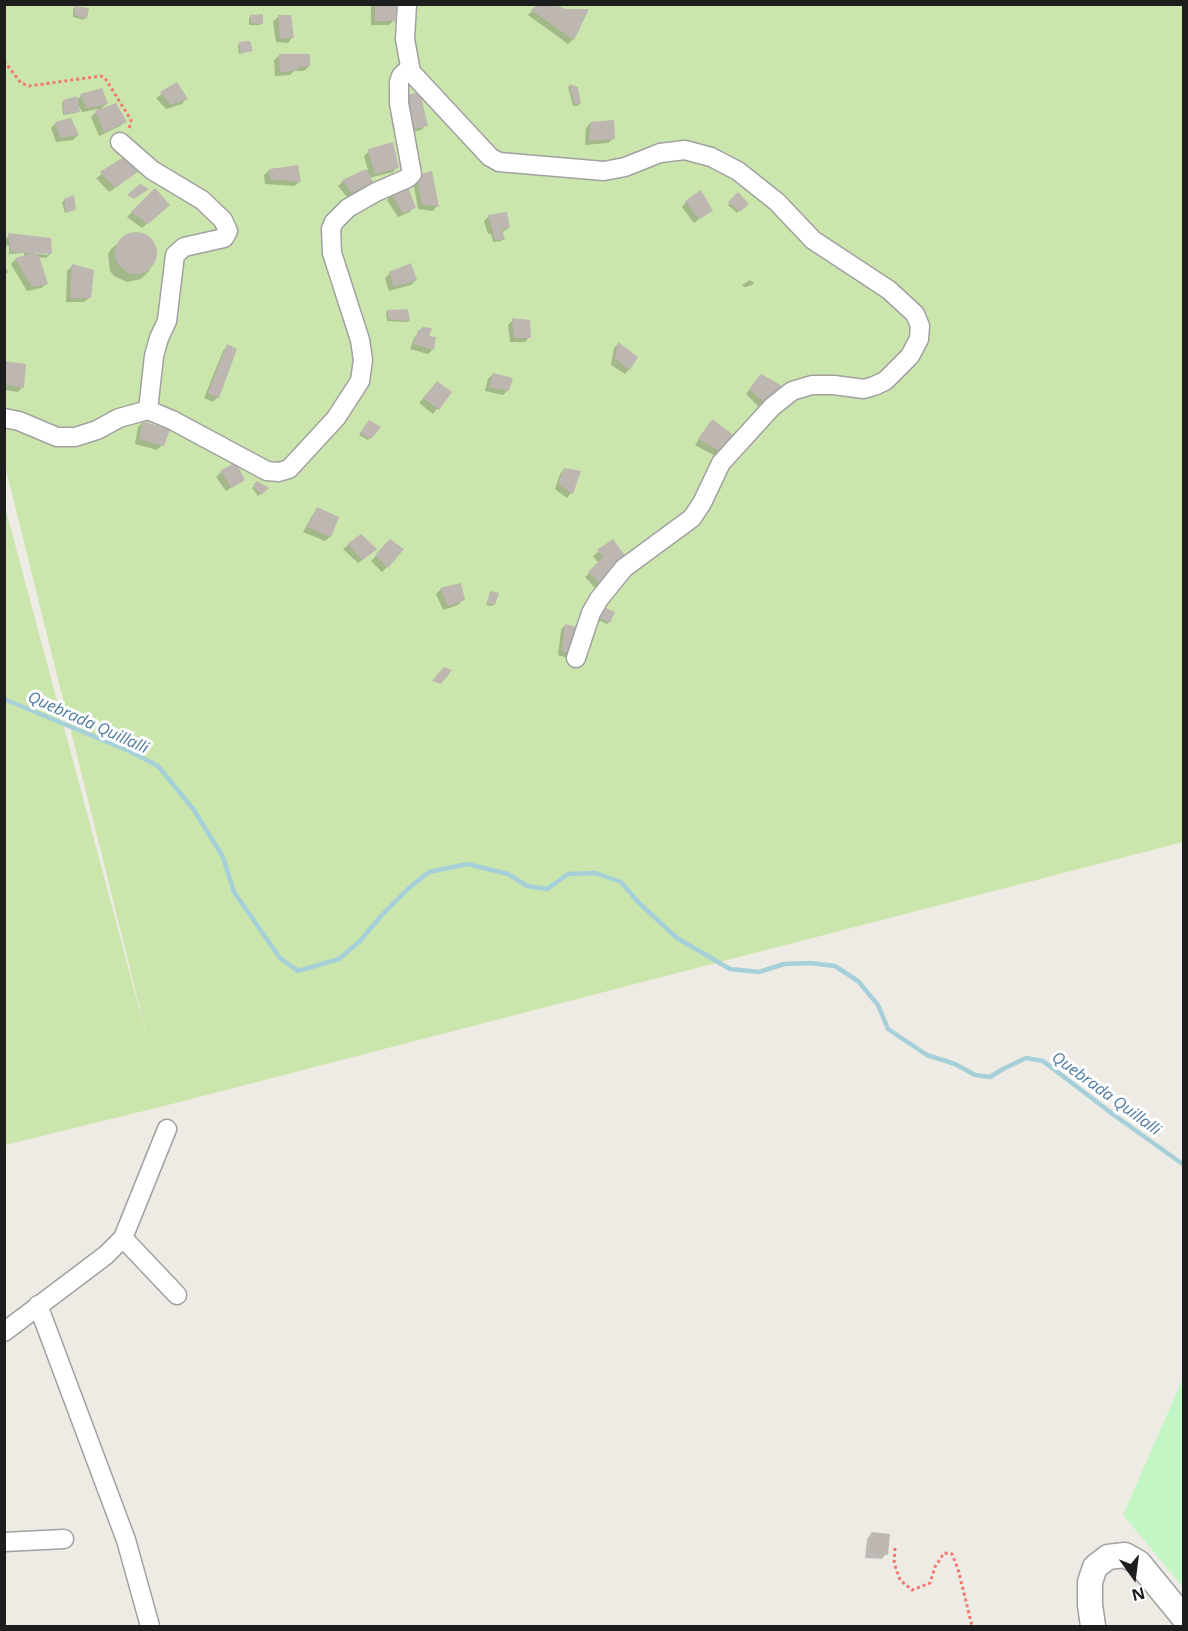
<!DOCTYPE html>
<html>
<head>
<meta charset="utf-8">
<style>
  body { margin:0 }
  #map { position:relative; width:1188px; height:1631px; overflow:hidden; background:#eeeae4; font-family:"Open Sans",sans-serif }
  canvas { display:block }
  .frame { position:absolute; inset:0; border:6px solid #1d1d1d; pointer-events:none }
  .north { position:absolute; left:1104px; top:1547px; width:60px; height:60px; -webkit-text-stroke:4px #fff; paint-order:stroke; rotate:166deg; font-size:16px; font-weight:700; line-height:24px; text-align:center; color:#1d1d1d }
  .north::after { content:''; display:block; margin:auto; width:21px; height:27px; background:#1d1d1d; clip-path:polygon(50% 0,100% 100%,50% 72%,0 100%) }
</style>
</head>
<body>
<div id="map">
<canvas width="1188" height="1631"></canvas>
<div class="frame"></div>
<div class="north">N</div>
</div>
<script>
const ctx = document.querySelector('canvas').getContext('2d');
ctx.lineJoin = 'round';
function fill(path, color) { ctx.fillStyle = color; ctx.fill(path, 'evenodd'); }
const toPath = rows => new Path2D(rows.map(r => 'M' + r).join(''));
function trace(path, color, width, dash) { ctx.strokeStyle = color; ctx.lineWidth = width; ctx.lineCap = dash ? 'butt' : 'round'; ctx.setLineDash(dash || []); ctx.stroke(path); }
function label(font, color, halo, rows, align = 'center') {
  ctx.font = font + ' "Open Sans",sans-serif'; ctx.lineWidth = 6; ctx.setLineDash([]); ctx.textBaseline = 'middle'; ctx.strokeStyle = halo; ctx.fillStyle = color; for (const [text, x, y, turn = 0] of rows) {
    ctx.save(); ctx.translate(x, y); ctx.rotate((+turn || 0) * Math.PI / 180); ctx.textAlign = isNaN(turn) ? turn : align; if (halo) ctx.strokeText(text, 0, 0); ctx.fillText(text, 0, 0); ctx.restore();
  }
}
const grass = toPath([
  [5,5,1183,5,1183,842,164,1106,5,1145,4,503,149,1045,5,466]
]);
const park = toPath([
  [1183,1378,1183,1587,1123,1515]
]);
const shadow = toPath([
  [371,4,396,4,394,20,389,25,371,25],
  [540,4,565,10,586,11,573,39,568,44,528,15],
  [75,7,87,9,84,20,73,17,73,9],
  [251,16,262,23,260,25,249,25,249,18],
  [278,17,292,38,288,43,276,42,273,22],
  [240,43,251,51,239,54,238,45],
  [279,56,309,66,304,71,294,71,290,75,275,76,274,60],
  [176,84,186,99,182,104,166,109,156,98],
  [570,86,579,104,578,106,573,106,568,87],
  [101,90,107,103,99,111,125,122,120,126,99,136,91,117,99,109,82,112,77,103,78,111,76,113,63,115,62,103,64,101,76,100,81,96],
  [419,94,426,125,421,130,409,133,402,102],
  [70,120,78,135,73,140,56,142,51,128,55,124],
  [590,123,613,139,608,143,585,145,586,128],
  [369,151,397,167,393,172,369,178,372,182,367,187,347,197,338,186,343,181,368,170,364,156],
  [128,157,133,175,109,192,96,178],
  [269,170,299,182,294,186,265,184,264,175],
  [418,176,437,206,433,211,418,209,413,181],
  [155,190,163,209,142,228,127,217],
  [738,194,747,204,737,213,728,205],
  [392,195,414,207,410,212,398,217,387,200],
  [65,200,75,209,72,211,65,213,62,202],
  [686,202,711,211,694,223,682,207],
  [506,214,509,228,501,233,503,239,501,241,493,242,491,234,488,234,484,221,488,217],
  [141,234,152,240,157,253,149,271,141,279,127,282,114,276,110,271,108,254,111,249,126,237],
  [9,235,51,253,46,258,38,257,46,284,41,288,27,291,11,264,16,259,24,257,24,253,9,254,9,246,5,245,4,241],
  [30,250,48,252,48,255,30,253],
  [4,265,8,272,6,274,4,274],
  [72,266,89,298,84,302,66,302,67,271],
  [390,273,416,280,411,285,389,291,385,278],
  [750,280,754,283,752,285,745,287,742,285],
  [387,311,409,321,407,322,387,321,386,313],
  [513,320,529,337,525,342,510,342,508,325],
  [423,328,433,349,428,354,410,349,414,338],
  [618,344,629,369,625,374,611,365,614,348],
  [228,346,218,397,213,402,204,398,223,351],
  [4,363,22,388,18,392,4,390],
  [493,374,508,390,503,395,485,391,488,379],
  [756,381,779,386,760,408,746,394],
  [433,388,450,392,433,414,419,403],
  [143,422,162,445,157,450,135,444,138,427],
  [367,423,379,427,368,440,359,435],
  [708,426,733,437,717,457,695,445],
  [564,469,579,472,571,493,567,498,555,489,560,474],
  [221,472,243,480,226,491,216,477],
  [257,483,267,488,258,496,252,488],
  [318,509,330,537,325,541,303,532,313,514],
  [390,541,387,567,382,572,371,561],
  [613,541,609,568,613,573,596,589,585,577,599,563,593,556],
  [348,545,371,553,358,563,343,549],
  [441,589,463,600,458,605,443,610,436,594],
  [491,593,494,604,492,606,486,605],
  [602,608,609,622,607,624,596,619],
  [565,625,572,653,567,658,558,655,561,630],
  [871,1534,886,1554,882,1559,865,1558,867,1539]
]);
const stream = toPath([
  [4,699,129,751,158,766,194,810,223,857,234,892,280,958,298,971,339,959,360,941,380,917,409,888,429,872,467,864,508,874,527,886,547,889,568,874,596,873,621,882,639,903,677,938,730,969,759,972,784,964,810,963,835,966,858,981,878,1005,888,1029,927,1055,955,1064,975,1075,990,1077,1003,1069,1026,1058,1043,1061,1114,1115,1184,1165]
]);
const building = toPath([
  [375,4,397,4,395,21,375,21],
  [538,4,554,4,565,9,589,9,574,40,531,10],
  [74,6,89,8,87,19,75,15],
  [263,14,263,24,251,23,250,15],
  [278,15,291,15,294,38,280,38],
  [250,41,253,51,240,53,239,42],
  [279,54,310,54,310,66,298,67,296,71,280,72],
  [177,82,188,99,171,105,160,92],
  [569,84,578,87,581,104,575,105],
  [102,88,108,104,87,108,80,94],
  [420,92,428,126,414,129,406,95],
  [77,96,80,112,64,114,63,100],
  [116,103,127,122,104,132,95,111],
  [71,118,79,135,60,138,55,122],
  [614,120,615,139,589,141,590,122],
  [393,142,399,168,375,174,368,149],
  [128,154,139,171,115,188,100,172],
  [298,165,301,182,270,179,269,169],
  [366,169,373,182,352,193,342,180],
  [432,171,439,207,422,204,417,175],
  [140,184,149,189,134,199,127,195],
  [407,185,416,208,403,213,391,194],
  [155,188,170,205,148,224,131,212],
  [701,190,713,211,699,219,685,201],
  [738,192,749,204,740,212,728,202],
  [74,195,76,210,66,212,64,199],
  [507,212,510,228,502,229,505,240,495,240,488,215],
  '115 253a21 21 0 1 1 42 0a21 21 0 1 1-42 0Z',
  [8,233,51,238,52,254,11,252],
  [38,252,48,284,32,287,15,258],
  [411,263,417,280,394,287,389,272],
  [72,264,94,270,91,298,70,298],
  [408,309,410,321,389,319,387,310],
  [512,318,530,320,531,338,514,338],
  [423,327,432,328,429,336,436,337,434,350,413,344,418,331],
  [618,342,638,357,630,370,615,359],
  [227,344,237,349,219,398,208,393],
  [4,361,26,364,24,388,4,384],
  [493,373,513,378,509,391,489,387],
  [761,374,782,386,766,404,749,389],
  [437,381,452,392,439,410,423,398],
  [712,419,735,436,723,453,698,439],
  [369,420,381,427,371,439,360,433],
  [143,421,170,430,164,446,139,439],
  [236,462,245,480,232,488,220,471],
  [564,468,581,471,573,494,558,484],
  [257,481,269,488,261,495,253,485],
  [317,507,339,517,331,537,307,527],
  [361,534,377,549,363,560,347,544],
  [390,539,404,549,388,568,375,555],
  [613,539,626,557,611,567,615,573,602,585,588,572,603,557,597,550],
  [461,583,465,600,448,606,440,588],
  [490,591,499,593,495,605,487,603],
  [601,606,615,612,610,623,597,617],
  [565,624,581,628,573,654,562,651],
  [444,667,452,670,441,684,432,681],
  [871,1532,890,1534,888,1555,869,1553]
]);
const path = toPath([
  [4,61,21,83,29,86,101,76,105,78,131,120,129,129],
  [895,1548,894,1563,900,1580,912,1590,930,1583,935,1567,944,1553,952,1554,958,1569,972,1626]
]);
const minor = toPath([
  [407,4,405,39,411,72],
  [120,142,152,170,202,200,223,220,228,231,224,238,184,247,175,255,167,321,159,338,154,356,148,410],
  [4,418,19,421,57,437,75,437,97,430,119,418,148,410,172,420,267,471,279,472,289,469,336,418,360,381,363,360,360,340,332,253,331,229,334,222,348,208,376,192,408,178,412,174,399,103,399,82,401,76,405,72,411,72,490,157,499,162,604,171,625,167,660,153,685,150,711,157,738,171,777,202,813,240,889,290,915,314,920,326,919,339,910,356,885,381,874,386,864,389,834,385,812,385,792,391,772,407,721,463,702,503,692,518,624,568,599,599,591,613,576,658],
  [123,1238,177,1295],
  [38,1305,126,1540,150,1626],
  [4,1332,106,1255,123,1238,167,1129],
  [4,1542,64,1539]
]);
const tertiary = toPath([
  [1093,1626,1090,1605,1090,1582,1095,1567,1108,1557,1125,1555,1139,1563,1184,1618]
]);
const waterNames = [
  ["Quebrada Quillalli",88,723,24],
  ["Quebrada Quillalli",1106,1094,36]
];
fill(grass, '#cbe6ac');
fill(park, '#c3f6c5');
fill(shadow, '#0003');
trace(stream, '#a6d0d9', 4.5);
fill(building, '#beb6b0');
trace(minor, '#a1a1a1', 21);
trace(tertiary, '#a1a1a1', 27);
trace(path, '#f27971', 3, [3, 3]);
trace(minor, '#fff', 18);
trace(tertiary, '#fff', 24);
label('italic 16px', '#4c7aa0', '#fff', waterNames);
</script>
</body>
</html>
